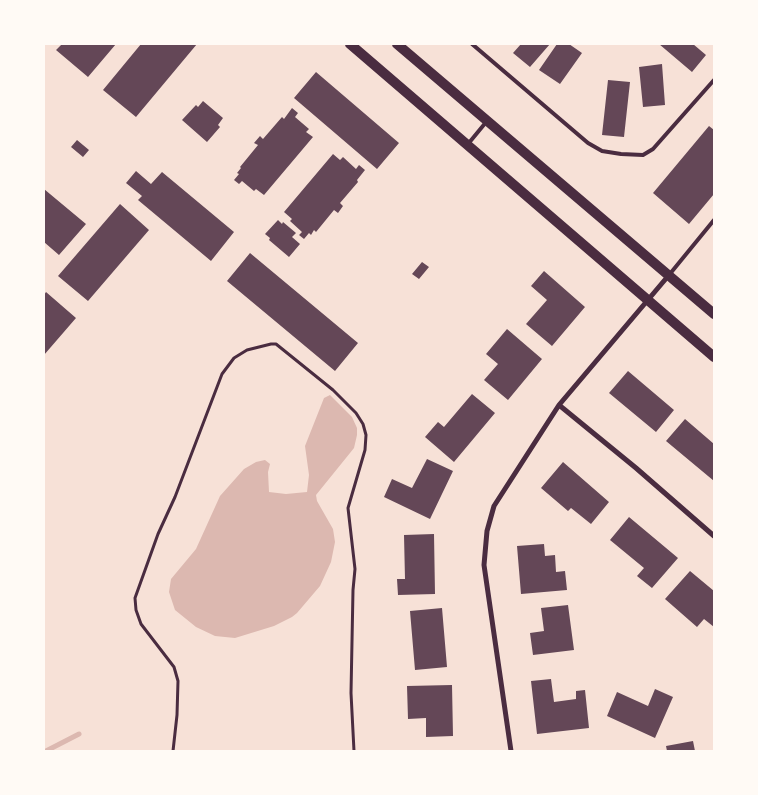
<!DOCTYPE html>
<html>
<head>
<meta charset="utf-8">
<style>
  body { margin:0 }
  #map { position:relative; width:758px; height:795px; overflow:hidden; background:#f7e1d7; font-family:"Alegreya Sans",sans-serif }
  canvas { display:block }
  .frame { position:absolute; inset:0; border:45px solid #fffaf5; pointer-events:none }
</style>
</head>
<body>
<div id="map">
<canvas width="758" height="795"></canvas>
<div class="frame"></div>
</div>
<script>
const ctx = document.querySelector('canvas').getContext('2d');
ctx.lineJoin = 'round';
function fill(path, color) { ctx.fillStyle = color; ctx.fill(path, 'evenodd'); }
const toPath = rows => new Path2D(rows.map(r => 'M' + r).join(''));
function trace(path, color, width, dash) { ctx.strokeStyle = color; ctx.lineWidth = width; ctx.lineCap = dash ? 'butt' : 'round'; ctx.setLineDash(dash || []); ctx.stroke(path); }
const water = toPath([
  [330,395,352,417,357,428,357,435,354,448,350,453,316,495,317,501,333,529,335,542,331,562,320,586,297,613,292,617,274,626,235,638,215,636,196,627,175,610,169,592,171,579,196,549,220,496,244,469,256,462,265,460,270,464,268,472,269,492,286,494,307,492,309,475,305,446,324,398]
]);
const stream = toPath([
  [46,751,79,734]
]);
const building = toPath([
  [62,44,116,44,88,77,56,50],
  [141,44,197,44,136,117,103,90],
  [521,44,550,44,530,67,513,53],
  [557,44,569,44,582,53,560,84,539,70],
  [659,44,693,44,706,55,692,72],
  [662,64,665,105,643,107,639,67],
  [316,72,399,143,377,169,294,98],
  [608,80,630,82,624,137,602,135],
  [203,101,223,118,218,125,220,127,207,142,182,120,196,105,198,107],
  [292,108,298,113,295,117,309,129,306,132,313,137,264,195,256,189,254,191,242,181,239,184,234,180,239,174,237,173,241,168,240,167,258,145,254,143,260,136,263,139,282,117,284,119],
  [709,126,714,130,714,194,689,224,653,193],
  [77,140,89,150,83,157,71,147],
  [333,154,340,160,343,157,356,169,359,165,365,170,357,180,358,182,340,203,343,206,338,213,334,210,316,232,314,230,311,235,309,233,304,239,299,235,302,232,290,221,292,219,284,212],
  [136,171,151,184,162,172,234,232,211,261,138,200,142,196,126,183],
  [44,189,86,224,59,255,44,242],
  [120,204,149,230,88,301,58,276],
  [278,220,282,224,283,222,296,233,292,237,300,244,289,257,269,240,270,238,265,234],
  [250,253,358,343,335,371,227,281],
  [422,262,429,267,419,279,412,274],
  [544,271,585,307,552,346,526,324,547,300,531,286],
  [46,292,76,318,44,355,44,295],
  [507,329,542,359,508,400,484,380,498,364,486,354],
  [628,371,674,410,656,432,609,393],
  [472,394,495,413,454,462,425,437,438,422,444,427],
  [685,419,714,444,714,481,666,441],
  [427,459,453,471,430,519,384,497,392,479,412,488],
  [563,462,609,502,591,524,571,508,568,511,541,488],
  [629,517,678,558,652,588,637,576,644,568,610,540],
  [434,534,435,594,398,595,397,579,405,579,404,535],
  [544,544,545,556,555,555,556,572,565,571,567,590,521,594,517,546],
  [690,571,714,591,714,627,704,619,697,627,665,599],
  [568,605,574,650,533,655,530,633,544,631,541,608],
  [442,608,447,667,415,670,410,611],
  [551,679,554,702,576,699,576,691,585,690,589,728,537,734,531,681],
  [452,685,453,736,426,737,426,718,408,719,407,686],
  [655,689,673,697,655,738,607,716,617,692,648,706],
  [693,741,695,751,667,751,666,746]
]);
const path = toPath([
  [173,751,177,715,178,681,174,667,141,624,136,610,135,598,158,534,175,497,222,374,234,358,247,350,271,344,276,344,333,390,356,413,363,424,366,435,365,450,348,508,355,569,353,590,351,693,354,751]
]);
const service = toPath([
  [472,44,588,143,602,151,621,154,643,155,653,149,714,80],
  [468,144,487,121],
  [669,275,714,220]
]);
const minor = toPath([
  [559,405,636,468,714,536],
  [511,751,484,565,487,531,494,506,559,405,669,275]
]);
const secondary = toPath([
  [350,44,714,357],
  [397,44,714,314]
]);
fill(water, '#dcb8b0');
trace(stream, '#dcb8b0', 5);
fill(building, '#644757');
trace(path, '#4a2c40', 3);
trace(service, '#4a2c40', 4);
trace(minor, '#4a2c40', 5);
trace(secondary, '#4a2c40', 10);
</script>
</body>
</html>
